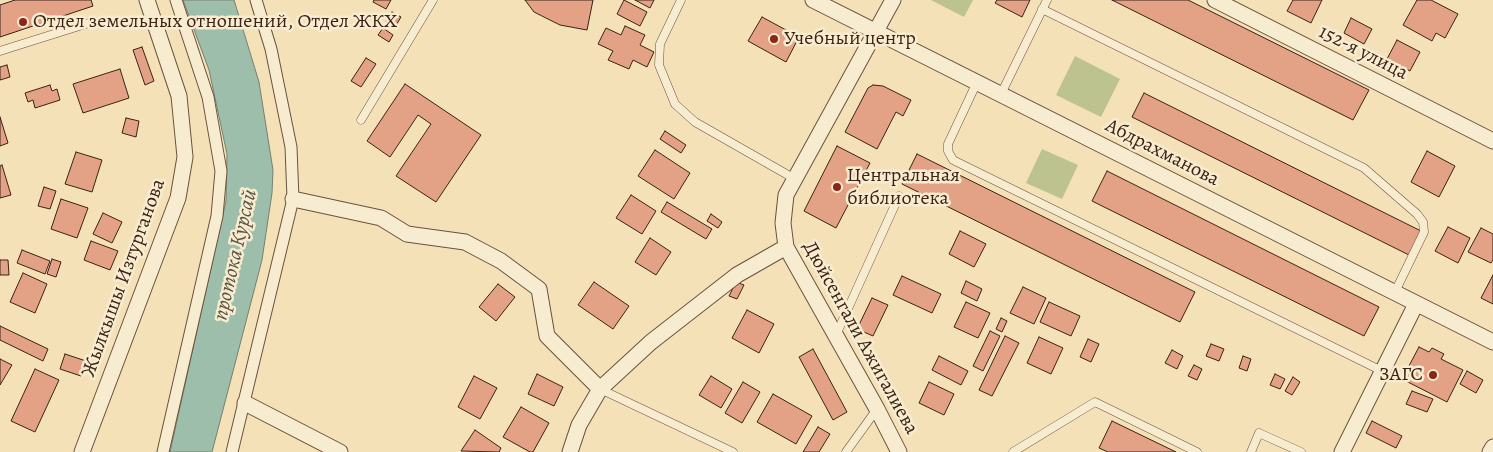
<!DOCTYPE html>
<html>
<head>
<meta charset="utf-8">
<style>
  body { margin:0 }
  canvas { display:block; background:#f5e1b7 }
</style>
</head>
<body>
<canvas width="1493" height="452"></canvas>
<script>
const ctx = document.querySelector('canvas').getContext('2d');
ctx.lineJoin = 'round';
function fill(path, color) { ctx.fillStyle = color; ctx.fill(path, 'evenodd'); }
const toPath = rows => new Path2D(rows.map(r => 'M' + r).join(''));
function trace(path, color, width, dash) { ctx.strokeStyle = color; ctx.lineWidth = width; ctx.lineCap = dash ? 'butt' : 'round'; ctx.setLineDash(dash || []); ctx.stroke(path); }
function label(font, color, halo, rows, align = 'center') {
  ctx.font = font + ' Alegreya,serif'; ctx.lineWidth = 5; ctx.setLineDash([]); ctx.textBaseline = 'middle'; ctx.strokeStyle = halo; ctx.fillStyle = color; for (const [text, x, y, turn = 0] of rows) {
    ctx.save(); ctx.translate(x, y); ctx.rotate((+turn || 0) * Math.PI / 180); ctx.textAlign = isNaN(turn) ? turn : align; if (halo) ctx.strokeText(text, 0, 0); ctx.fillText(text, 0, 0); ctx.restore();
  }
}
const green = toPath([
  [931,0,973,0,964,17],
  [1075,56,1120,79,1101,117,1056,95],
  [1042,149,1078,165,1062,199,1026,183]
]);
const water = toPath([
  [183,0,234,0,259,82,273,170,272,193,262,260,212,452,170,452,226,201,227,154,209,70,183,0]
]);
const building = toPath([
  [15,0,91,0,93,6,0,37,0,5,15,0],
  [374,0,391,0,386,9,373,2,374,0],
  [525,0,593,0,587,30,560,25,534,12,525,0],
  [624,0,647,12,640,26,617,14,624,0],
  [635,0,654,0,650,8,635,0],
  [997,0,1030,0,1022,17,995,3,997,0],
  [1112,0,1188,0,1369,90,1353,120,1112,0],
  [1293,0,1322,0,1311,23,1287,11,1293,0],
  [1417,0,1431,0,1458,14,1445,38,1436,33,1432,41,1403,25,1417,0],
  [392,12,401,17,395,27,386,22,392,12],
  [762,17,799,37,786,62,748,41,762,17],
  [1351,18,1372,29,1364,44,1344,33,1351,18],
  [625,26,645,35,640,45,654,52,647,67,633,60,629,69,608,60,613,51,598,44,606,28,621,35,625,26],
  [383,28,393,35,389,42,378,35,383,28],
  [1397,40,1420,52,1410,71,1387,59,1397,40],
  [142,47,154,81,145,85,133,50,142,47],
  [366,58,376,64,361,87,351,81,366,58],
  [7,65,10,77,0,80,0,67,7,65],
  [120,69,129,98,83,113,73,84,120,69],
  [405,84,481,135,436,202,396,176,431,124,418,115,390,157,367,141,405,84],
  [50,85,52,91,57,89,60,100,35,108,33,100,28,102,25,93,50,85],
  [873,85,883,86,911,100,903,116,896,112,877,149,845,132,868,88,873,85],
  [1144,93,1421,231,1409,255,1132,117,1144,93],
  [0,117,8,143,0,146,0,117],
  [126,118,139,121,136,137,122,133,126,118],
  [665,131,686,145,681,153,660,139,665,131],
  [837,146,870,163,836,228,804,211,837,146],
  [655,150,690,173,674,199,638,176,655,150],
  [1427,151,1455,166,1439,197,1411,182,1427,151],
  [76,152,102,160,92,192,65,184,76,152],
  [917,154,1195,292,1180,322,902,184,917,154],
  [2,165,11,195,0,198,0,166,2,165],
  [1107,171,1379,307,1364,336,1092,201,1107,171],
  [44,187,56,191,50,209,38,206,44,187],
  [631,195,656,211,642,234,616,218,631,195],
  [61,199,88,208,77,238,51,229,61,199],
  [667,202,712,229,706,239,661,212,667,202],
  [103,213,122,222,112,243,93,234,103,213],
  [711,214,722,222,718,228,707,221,711,214],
  [1448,227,1470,238,1458,263,1435,251,1448,227],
  [1481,228,1493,234,1493,260,1491,263,1468,252,1481,228],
  [960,231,986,244,974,267,949,254,960,231],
  [650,238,671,252,656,275,635,262,650,238],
  [91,241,118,251,110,270,84,260,91,241],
  [22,250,50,261,45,274,17,263,22,250],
  [52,259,61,262,56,277,47,274,52,259],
  [0,260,8,260,9,275,0,275,0,260],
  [23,273,47,284,35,313,10,302,23,273],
  [1493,275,1493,304,1481,298,1493,275],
  [902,276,941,294,932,313,893,295,902,276],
  [966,281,982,289,977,301,961,293,966,281],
  [594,282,629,306,613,329,578,305,594,282],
  [736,282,744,285,737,299,729,296,736,282],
  [498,284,515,297,496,321,479,307,498,284],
  [1023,287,1046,298,1034,324,1010,313,1023,287],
  [872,298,888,305,873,336,857,329,872,298],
  [966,302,990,313,978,338,954,327,966,302],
  [1049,302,1080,316,1071,336,1040,322,1049,302],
  [747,310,774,324,759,353,732,338,747,310],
  [1001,318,1007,321,1002,332,996,329,1001,318],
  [0,326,48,349,43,361,0,340,0,326],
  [990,331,1000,336,983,371,973,366,990,331],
  [1005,336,1019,343,992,396,979,390,1005,336],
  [1039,337,1063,348,1051,374,1027,363,1039,337],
  [1088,339,1099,344,1091,362,1080,357,1088,339],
  [1211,344,1224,349,1219,361,1206,356,1211,344],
  [1419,347,1429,352,1432,348,1444,354,1441,359,1463,370,1447,402,1402,379,1419,347],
  [813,349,847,412,833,420,799,357,813,349],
  [1172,350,1183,356,1177,369,1165,363,1172,350],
  [65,354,86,361,81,376,60,369,65,354],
  [939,356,968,371,961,385,932,370,939,356],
  [1243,356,1251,359,1247,371,1239,368,1243,356],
  [0,359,12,365,0,385,0,359],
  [1194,365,1202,369,1197,380,1188,376,1194,365],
  [35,369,59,380,35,432,11,421,35,369],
  [1467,371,1483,380,1476,393,1460,384,1467,371],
  [537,374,563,387,554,406,528,394,537,374],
  [1275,374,1285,379,1280,389,1270,385,1275,374],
  [474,376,497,388,480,419,458,407,474,376],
  [711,376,732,389,721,408,699,395,711,376],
  [1293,377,1300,382,1292,395,1285,391,1293,377],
  [743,382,760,392,742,423,725,413,743,382],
  [929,382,954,394,944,415,919,403,929,382],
  [1412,391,1433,399,1427,412,1406,404,1412,391],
  [773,394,812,416,796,444,757,422,773,394],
  [521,407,549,423,533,452,530,452,503,437,521,407],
  [1112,421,1176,452,1108,452,1099,448,1112,421],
  [1372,421,1402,436,1396,448,1366,433,1372,421],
  [818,427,830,434,819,452,803,452,818,427],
  [475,430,501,448,499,452,461,451,475,430]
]);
const service = toPath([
  [681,0,660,44,659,65,675,104,695,122,795,179],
  [1042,9,1364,168,1417,214,1423,222,1424,232,1395,292],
  [0,51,92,22],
  [977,82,948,144,948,151,953,160,1382,371],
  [1001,94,1047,0],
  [361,120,433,0],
  [836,335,899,196],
  [600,389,733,452],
  [846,452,877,409],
  [1013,452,1095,402,1197,452],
  [1251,452,1259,433,1301,452]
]);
const pedestrian = toPath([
  [163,452,217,216,221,171,208,97,176,0],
  [232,452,293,199,291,147,271,49,256,0]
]);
const minor = toPath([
  [813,0,1493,342],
  [893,0,786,195,783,223,786,247,877,409,899,452],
  [1215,0,1493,141],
  [293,199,381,218,407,234,465,242,501,261,539,289,547,336,600,389],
  [245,403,340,452],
  [82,452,178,198,185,157,179,96,147,0],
  [570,452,579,425,600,389,651,342,737,275,786,247],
  [1342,452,1416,304],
  [1490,452,1493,447]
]);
const markers = [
  [23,22,5,"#8f2418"],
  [774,39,5,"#8f2418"],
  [837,187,5,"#8f2418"],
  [1433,375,5,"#8f2418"]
];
const poiNames = [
  ["Отдел земельных отношений, Отдел ЖКХ",33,22],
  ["Учебный центр",784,39],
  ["Центральная",847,176],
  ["библиотека",847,199],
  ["ЗАГС",1423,375,"right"]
];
const streetNames = [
  ["152-я улица",1363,53,27],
  ["Абдрахманова",1162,153,27],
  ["Жылкышы Изтурганова",124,278,-70],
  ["Дюйсенгали Ажигалиева",860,338,61]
];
const waterNames = [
  ["протока Курсай",236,255,-77]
];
fill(green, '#bcc38e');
fill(water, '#9dbeab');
trace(water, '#76806f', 1);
fill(building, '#e3a286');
trace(building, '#3b2214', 1);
trace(service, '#6a523d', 9);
trace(pedestrian, '#6a523d', 13);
trace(minor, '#6a523d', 17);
trace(service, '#f8ecd0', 8);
trace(pedestrian, '#f8ecd0', 11);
trace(minor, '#f8ecd0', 15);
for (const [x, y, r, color] of markers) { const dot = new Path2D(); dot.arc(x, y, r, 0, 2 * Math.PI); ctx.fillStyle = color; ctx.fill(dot); trace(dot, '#f8ecd0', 2); }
label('20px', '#3b2214', '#f8ecd0', poiNames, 'left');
label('20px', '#3b2214', '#f8ecd0', streetNames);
label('italic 21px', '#585141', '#f8ecd0', waterNames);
</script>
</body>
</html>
